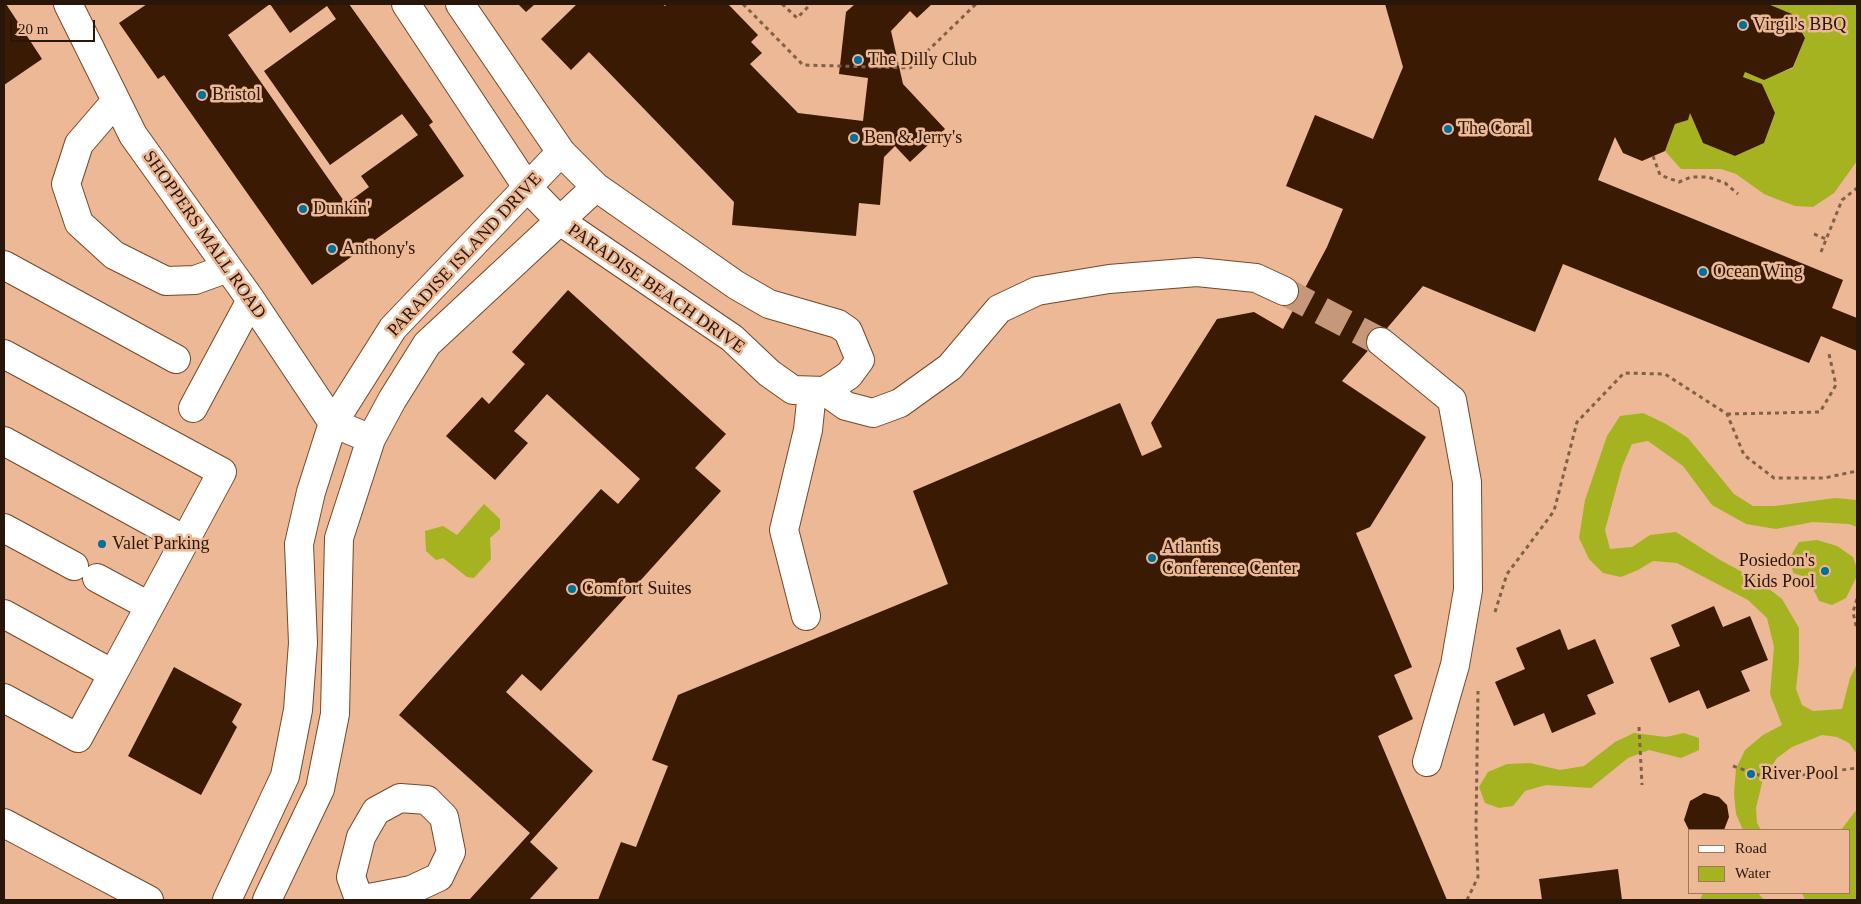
<!DOCTYPE html>
<html>
<head>
<meta charset="utf-8">
<style>
  body { margin:0 }
  #map { position:relative; width:1861px; height:904px; overflow:hidden; background:#ecb895; font-family:"Times New Roman",serif }
  canvas { display:block }
  .frame { position:absolute; inset:0; border:5px solid #281608; pointer-events:none }
  .legend { position:absolute; left:1688px; top:829px; width:162px; height:65px; box-sizing:border-box; background:#ecb895; border:1px solid #9e775d; margin:0; padding:6px 9px; list-style:none; font-size:15px; color:#281608 }
  .legend li { display:flex; align-items:center; gap:10px; height:25px }
  .legend b { width:25px; border:1px solid #9e775d }
  .scale { position:absolute; left:10px; top:20px; width:85px; height:22px; box-sizing:border-box; border:2px solid #281608; border-top:0; padding-left:6px; font-size:15px; line-height:18px; white-space:nowrap; color:#281608; -webkit-text-stroke:4px #ecb895; paint-order:stroke }
</style>
</head>
<body>
<div id="map">
<canvas width="1861" height="904"></canvas>
<div class="frame"></div>
<ul class="legend">
<li><b style="height:6px;background:#fff"></b>Road</li>
<li><b style="height:14px;background:#a5b321"></b>Water</li>
</ul>
<div class="scale">20 m</div>
</div>
<script>
const ctx = document.querySelector('canvas').getContext('2d');
ctx.lineJoin = 'round';
function fill(path, color) { ctx.fillStyle = color; ctx.fill(path, 'evenodd'); }
const toPath = rows => new Path2D(rows.map(r => 'M' + r).join(''));
function trace(path, color, width, dash) { ctx.strokeStyle = color; ctx.lineWidth = width; ctx.lineCap = dash ? 'butt' : 'round'; ctx.setLineDash(dash || []); ctx.stroke(path); }
function label(font, color, halo, rows, align = 'center') {
  ctx.font = font + ' "Times New Roman",serif'; ctx.lineWidth = 5; ctx.setLineDash([]); ctx.textBaseline = 'middle'; ctx.strokeStyle = halo; ctx.fillStyle = color; for (const [text, x, y, turn = 0] of rows) {
    ctx.save(); ctx.translate(x, y); ctx.rotate((+turn || 0) * Math.PI / 180); ctx.textAlign = isNaN(turn) ? turn : align; if (halo) ctx.strokeText(text, 0, 0); ctx.fillText(text, 0, 0); ctx.restore();
  }
}
const water = toPath([
  [1768,4,1857,4,1857,161,1834,193,1813,207,1795,206,1779,200,1764,194,1736,174,1721,169,1681,169,1665,151,1675,124,1687,120,1690,113,1703,143,1735,156,1764,143,1775,113,1762,84,1743,77,1745,72,1764,79,1793,68,1805,38,1792,14],
  [1643,413,1666,424,1688,438,1734,494,1753,506,1775,506,1835,498,1857,500,1857,527,1849,524,1813,522,1776,529,1746,524,1712,505,1683,466,1648,441,1632,444,1622,467,1605,530,1610,549,1632,547,1650,535,1676,532,1720,560,1759,581,1782,599,1799,628,1799,661,1796,689,1802,705,1813,711,1842,709,1850,678,1857,664,1857,754,1849,743,1837,737,1822,735,1792,747,1777,758,1763,779,1756,808,1757,823,1761,830,1743,830,1736,814,1734,794,1736,769,1745,750,1763,735,1782,725,1770,694,1774,647,1767,618,1748,600,1677,563,1653,561,1638,570,1621,577,1603,573,1589,559,1579,538,1585,500,1607,436,1620,416],
  [484,504,500,519,500,529,490,538,491,559,474,578,467,577,443,558,436,560,426,551,425,531,443,526,457,535],
  [1817,540,1837,546,1853,557,1857,569,1857,576,1846,598,1832,605,1819,601,1808,578,1793,573,1790,557,1799,542],
  [1634,733,1666,737,1684,733,1699,738,1699,750,1681,758,1649,750,1628,758,1591,788,1546,785,1525,791,1513,806,1499,808,1485,803,1479,787,1488,772,1507,764,1530,763,1560,770,1584,766,1615,742],
  [1857,809,1857,900,1805,900,1802,893,1850,893,1850,830,1841,830],
  [1703,893,1758,893,1764,900,1700,900]
]);
const building = toPath([
  [4,4,6,4,42,59,4,85],
  [147,4,349,4,433,122,429,125,464,176,312,285,164,75,158,79,119,23],
  [270,4,290,33,327,6,336,19,264,71,330,165,402,114,418,135,361,176,369,187,346,204,228,35],
  [518,4,535,4,526,12],
  [577,4,662,4,665,6,667,4,728,4,758,35,751,42,762,53,750,64,798,113,863,121,868,78,839,74,846,12,855,4,932,4,917,18,910,11,891,31,903,84,945,129,910,162,895,146,884,157,880,205,859,203,856,236,732,225,734,202,589,52,571,70,541,39],
  [1385,4,1768,4,1792,14,1805,38,1793,67,1764,80,1745,72,1743,77,1762,84,1775,113,1764,143,1735,156,1703,143,1690,113,1688,120,1675,124,1665,151,1642,161,1623,153,1615,137,1598,180,1843,280,1832,308,1857,318,1857,351,1821,336,1809,363,1563,264,1535,332,1423,286,1342,381,1426,437,1370,527,1356,533,1412,667,1394,675,1413,719,1378,736,1447,900,598,900,621,842,636,847,668,766,652,760,678,695,948,584,913,491,1120,403,1142,456,1162,447,1151,423,1217,319,1254,312,1283,329,1327,247,1343,209,1286,186,1315,115,1373,139,1403,67],
  [568,290,726,434,695,468,721,491,541,691,522,674,506,692,593,771,530,842,558,868,529,900,469,900,530,833,399,715,601,489,618,504,640,479,547,394,514,431,528,443,495,480,446,436,482,397,489,404,525,364,512,352],
  [1714,606,1723,627,1750,616,1768,660,1741,671,1750,691,1707,709,1699,690,1669,703,1650,658,1680,646,1671,625],
  [1560,629,1568,650,1595,639,1614,683,1587,695,1596,714,1552,733,1544,713,1514,726,1495,682,1525,669,1516,648],
  [174,667,242,704,232,722,237,727,201,795,128,756],
  [1704,793,1719,797,1727,805,1729,817,1724,830,1689,830,1684,820,1690,801],
  [1618,869,1622,900,1542,900,1539,879]
]);
const minorTunnel = toPath([
  [1284,291,1381,342]
]);
const path = toPath([
  [743,4,803,65,910,68,976,4],
  [782,4,797,18,811,4],
  [1653,156,1660,175,1679,182,1691,177,1708,177,1725,183,1738,194],
  [1814,234,1826,239],
  [1821,252,1842,200,1857,188],
  [1727,414,1820,412,1836,385,1829,354],
  [1857,599,1853,612,1857,630],
  [1495,612,1507,574,1554,511,1577,422,1624,373,1665,374,1727,414,1744,455,1774,478,1824,478,1857,471],
  [1639,727,1642,785],
  [1733,766,1770,779,1857,768],
  [1467,900,1478,877,1476,827,1478,691]
]);
const minor = toPath([
  [68,4,133,135,251,300,333,423,371,439],
  [406,4,527,187,560,221,732,338,769,373,793,390,825,391,849,375,860,360,848,331,838,324,769,304,736,285,596,187,561,152,460,4],
  [116,101,79,144,66,184,79,223,114,255,166,281,195,280,228,268],
  [4,265,176,359],
  [1381,342,1452,400,1467,482,1468,590,1455,665,1427,762],
  [4,354,222,472,113,674,4,614],
  [825,391,846,406,873,413,900,403,950,367,999,309,1037,291,1109,279,1197,272,1256,278,1284,291],
  [193,408,251,300],
  [4,441,185,540],
  [4,528,74,566],
  [97,578,149,606],
  [806,616,784,530,808,430,812,392],
  [4,698,78,738,113,674],
  [4,823,149,900],
  [227,900,285,776,298,710,303,643,299,544,311,492,333,423,393,328,561,152],
  [267,900,320,789,335,714,339,538,371,439,392,400,427,344,596,187],
  [358,900,411,890,439,877,451,852,444,817,427,800,400,798,376,811,361,837,351,877,359,899]
]);
const markers = [
  [1743,25,5,"#026f9b"],
  [858,60,5,"#026f9b"],
  [202,95,5,"#026f9b"],
  [1448,129,5,"#026f9b"],
  [854,138,5,"#026f9b"],
  [303,209,5,"#026f9b"],
  [332,249,5,"#026f9b"],
  [1703,272,5,"#026f9b"],
  [102,544,5,"#026f9b"],
  [1152,558,5,"#026f9b"],
  [1825,571,5,"#026f9b"],
  [572,589,5,"#026f9b"],
  [1751,774,5,"#026f9b"]
];
const poiNames = [
  ["Virgil's BBQ",1753,25],
  ["The Dilly Club",868,60],
  ["Bristol",212,95],
  ["The Coral",1458,129],
  ["Ben & Jerry's",864,138],
  ["Dunkin'",313,209],
  ["Anthony's",342,249],
  ["Ocean Wing",1713,272],
  ["Valet Parking",112,544],
  ["Atlantis",1162,548],
  ["Conference Center",1162,569],
  ["Posiedon's",1815,561,"right"],
  ["Kids Pool",1815,582,"right"],
  ["Comfort Suites",582,589],
  ["River Pool",1761,774]
];
const streetNames = [
  ["SHOPPERS MALL ROAD",204,235,55],
  ["PARADISE ISLAND DRIVE",465,255,-47],
  ["PARADISE BEACH DRIVE",656,289,35]
];
fill(water, '#a5b321');
fill(building, '#3a1a02');
trace(minorTunnel, '#c59879', 28, [28, 14]);
trace(minor, '#754828', 30);
trace(path, '#816048', 3, [4, 4]);
trace(minor, '#fff', 28);
for (const [x, y, r, color] of markers) { const dot = new Path2D(); dot.arc(x, y, r, 0, 2 * Math.PI); ctx.fillStyle = color; ctx.fill(dot); trace(dot, '#ecb895', 2); }
label('18px', '#281608', '#ecb895', poiNames, 'left');
label('18px', '#281608', '#ecb895', streetNames);
</script>
</body>
</html>
